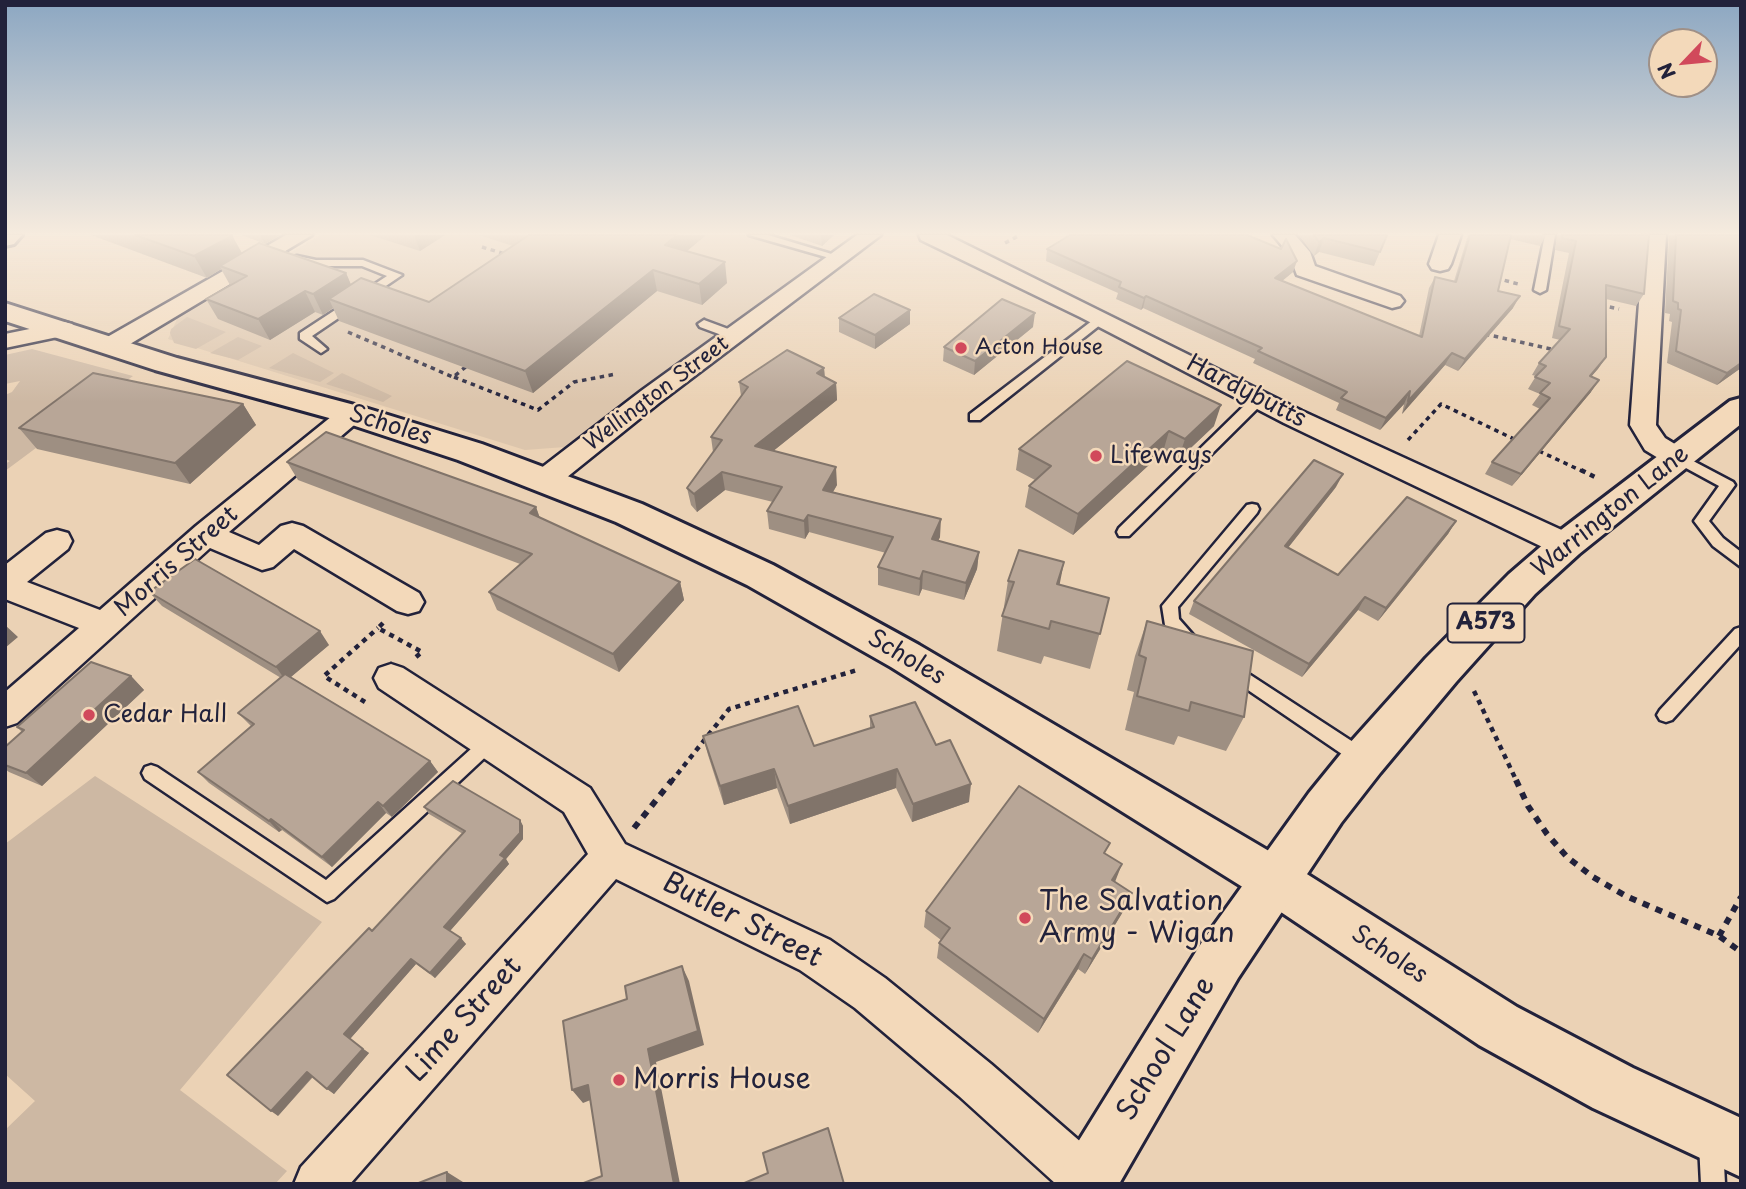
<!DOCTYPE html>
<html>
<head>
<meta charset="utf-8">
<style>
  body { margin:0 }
  #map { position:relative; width:1746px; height:1189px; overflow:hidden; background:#ebd2b5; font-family:"Playpen Sans",sans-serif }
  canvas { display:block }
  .frame { position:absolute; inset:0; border:7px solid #22223b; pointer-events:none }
  .north { position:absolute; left:1648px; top:28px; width:70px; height:70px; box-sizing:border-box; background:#f3d9ba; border:2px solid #9f9087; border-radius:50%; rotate:244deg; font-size:19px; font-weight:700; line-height:28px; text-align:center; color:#22223b }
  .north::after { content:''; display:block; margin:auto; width:24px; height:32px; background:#d1495b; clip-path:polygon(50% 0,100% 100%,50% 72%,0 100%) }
</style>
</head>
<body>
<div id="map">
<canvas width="1746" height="1189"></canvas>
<div class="frame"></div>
<div class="north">N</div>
</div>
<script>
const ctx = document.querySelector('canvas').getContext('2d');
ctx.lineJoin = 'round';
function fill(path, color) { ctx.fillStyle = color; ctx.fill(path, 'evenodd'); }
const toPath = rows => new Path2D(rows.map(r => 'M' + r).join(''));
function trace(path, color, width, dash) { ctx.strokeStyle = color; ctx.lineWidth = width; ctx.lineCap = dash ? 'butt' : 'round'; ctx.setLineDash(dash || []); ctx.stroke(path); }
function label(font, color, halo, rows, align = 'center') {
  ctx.font = font + ' "Playpen Sans",sans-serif'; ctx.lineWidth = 5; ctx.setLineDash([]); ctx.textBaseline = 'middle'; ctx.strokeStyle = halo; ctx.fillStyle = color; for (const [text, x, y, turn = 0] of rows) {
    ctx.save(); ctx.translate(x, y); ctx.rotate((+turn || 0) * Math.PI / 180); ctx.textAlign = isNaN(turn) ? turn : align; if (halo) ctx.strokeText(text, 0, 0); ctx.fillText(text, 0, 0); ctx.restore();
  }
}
const built = toPath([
  [321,235,744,235,828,259,565,447,525,450,168,339,177,319]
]);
const green = toPath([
  [187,317,226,332,196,349,174,343,170,333,171,329],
  [238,337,262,346,238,360,210,353],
  [32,349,133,376,5,471,5,464,10,461,5,459,5,395,12,392,20,381,5,384,5,355],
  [293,353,334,373,320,382,269,368],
  [342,373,392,396,383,402,326,384],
  [95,776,322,922,180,1090,287,1171,275,1184,5,1184,5,1130,35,1101,5,1074,5,844]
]);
const pathFar2 = toPath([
  [1005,243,1020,235],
  [482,247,505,254],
  [1496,278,1518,284],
  [1601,305,1619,309],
  [348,332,453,377,467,366],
  [1485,334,1555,350],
  [454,377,538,410,574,382,616,374],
  [1408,440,1441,404,1518,441],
  [1539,451,1584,472]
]);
const pathFar1 = toPath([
  [1581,470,1597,478],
  [383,623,378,628,422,652,416,657],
  [1474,691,1517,782],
  [365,702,324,676,378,628],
  [671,782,729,709,857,670]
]);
const path = toPath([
  [1516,780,1528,806,1547,834,1567,857,1593,877,1626,896,1719,936,1741,952],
  [634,828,672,780],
  [1719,936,1741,897]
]);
const lane = toPath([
  [749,235,768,235,845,258,840,261,749,235],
  [1545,235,1555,235,1546,290,1540,293,1534,290,1545,235],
  [297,256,316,260,363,260,402,275,312,336,327,349,321,353,300,339,300,333,387,276,362,266,316,266,293,261,293,257,297,256],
  [1101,314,1105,315,1105,321,980,420,970,420,970,414,1101,314],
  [704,320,739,333,741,336,735,340,700,327,698,324,704,320],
  [1259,395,1264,396,1264,402,1129,536,1119,536,1117,532,1119,528,1254,396,1259,395],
  [1678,453,1733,482,1735,485,1709,521,1723,538,1741,552,1741,567,1713,546,1694,521,1719,486,1673,461,1671,458,1678,453],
  [1252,504,1257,505,1259,509,1257,513,1178,607,1179,619,1201,644,1199,649,1193,650,1187,649,1165,625,1162,606,1247,505,1252,504],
  [1741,627,1741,644,1672,720,1666,722,1660,720,1657,715,1660,710,1735,629,1741,627],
  [1232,663,1370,753,1373,759,1370,765,1364,767,1358,765,1226,675,1224,670,1226,665,1232,663],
  [488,736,494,739,497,744,494,749,334,899,327,902,145,779,142,773,145,767,151,765,157,767,326,880,482,739,488,736],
  [1711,1132,1719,1136,1723,1144,1725,1184,1701,1184,1699,1144,1703,1136,1711,1132]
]);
const street = toPath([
  [286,235,312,235,120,350,111,352,102,350,99,345,102,340,286,235],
  [857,235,881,235,659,403,556,486,546,489,536,486,532,479,536,472,641,391,857,235],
  [919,235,947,235,1302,411,1577,537,1581,545,1577,553,1566,556,1555,553,1284,423,1080,317,921,240,919,235],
  [1273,235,1295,235,1310,252,1315,266,1400,296,1404,301,1400,306,1392,308,1297,275,1289,254,1273,235],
  [1439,235,1461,235,1451,264,1448,269,1440,271,1432,269,1429,264,1439,235],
  [1644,235,1666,235,1656,425,1665,438,1688,452,1692,458,1688,464,1678,467,1668,464,1645,450,1630,425,1644,235],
  [64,322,72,324,76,329,72,334,5,348,5,334,64,322],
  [351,406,360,408,364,414,360,420,229,532,259,545,281,526,292,523,303,526,419,593,424,602,419,611,408,614,397,611,294,549,273,567,262,570,210,548,17,723,5,727,5,692,79,628,5,599,5,565,46,533,57,530,68,533,72,541,68,549,27,582,100,610,196,526,342,408,351,406],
  [391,664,403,668,590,788,625,844,830,940,885,978,991,1064,1105,1163,1112,1180,1111,1184,1056,1184,959,1096,855,1008,800,970,616,879,350,1184,294,1184,301,1167,588,854,564,812,379,688,374,678,379,668,391,664]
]);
const secondary = toPath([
  [5,235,22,235,14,244,5,246,5,235],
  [5,303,177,358,362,407,482,444,642,504,773,565,919,645,1291,864,1517,1007,1633,1068,1741,1118,1741,1177,1593,1108,1479,1045,1257,896,891,667,747,585,616,522,458,460,340,421,155,370,5,321,5,303]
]);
const primary = toPath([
  [1741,398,1741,424,1579,554,1535,594,1456,682,1380,773,1341,823,1238,978,1119,1184,1057,1184,1065,1163,1202,942,1309,793,1348,745,1426,658,1509,574,1553,536,1730,401,1741,398]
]);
const wall = toPath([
  [91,235,232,235,242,253,346,273,351,285,429,302,513,246,479,235,706,235,687,251,727,283,702,305,657,291,533,393,339,321,333,308,323,315,315,312,270,340,218,319,206,299,230,285,221,269,207,278],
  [242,235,280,235,265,244],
  [370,235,445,235,420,251],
  [790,235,834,235,822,246],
  [1299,235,1387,235,1374,266,1319,252,1314,256],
  [1468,235,1546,235,1540,246,1510,239,1498,291,1513,308,1458,371,1445,365,1402,414,1404,404,1380,430,1336,410,1339,403,1253,363,1255,359,1143,308,1141,310,1116,299,1118,293,1046,261,1047,249,1293,272,1282,281,1419,336,1429,288,1435,277,1454,281],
  [1557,235,1649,235,1644,294,1636,306,1606,299,1606,357,1591,377,1591,392,1512,486,1485,474,1492,462,1540,409,1532,405,1540,394,1528,389,1536,376,1532,375,1539,363,1560,340,1552,338,1569,253,1555,250],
  [1669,235,1741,235,1741,368,1717,385,1667,363,1672,322,1669,321,1670,314,1665,313],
  [910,310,910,324,875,349,839,332,839,318],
  [1033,327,974,375,943,361,944,347],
  [824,368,825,377,836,383,837,400,773,451,837,485,833,492,940,537,938,541,979,552,977,569,964,600,922,589,919,596,878,585,878,567,886,553,809,532,805,539,769,529,767,511,773,502,725,490,697,512,691,505,687,488,713,452,711,437,741,396,739,382],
  [243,404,256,425,190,484,37,449,19,428],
  [1214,426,1178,460,1163,452,1073,535,1025,507,1029,486,1035,480,1016,470,1019,449],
  [287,462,536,507,540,518,680,582,684,600,619,672,497,610,489,592,520,564,298,480],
  [1336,487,1288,548,1338,575,1456,521,1448,534,1378,621,1358,610,1302,677,1189,614,1194,601],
  [1008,581,1059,585,1109,598,1090,669,1044,656,1041,664,997,651],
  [149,592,329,645,291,677,430,761,438,772,392,817,386,813,332,867,282,830,279,832,209,783,198,772,251,726,238,713,281,678,162,606],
  [1147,621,1244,717,1226,751,1178,736,1174,745,1125,730,1134,692,1127,690,1135,656],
  [131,676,144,690,42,786,9,772,5,769,5,747,22,732,17,727],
  [870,716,936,745,969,802,912,822,896,788,790,824,777,788,724,805,708,755,703,736,814,746,870,728],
  [424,807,520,820,523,826,523,839,506,859,509,864,450,931,466,944,435,978,416,964,350,1039,369,1053,334,1094,313,1077,278,1116,372,931,463,834,429,814],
  [1105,854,1124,910,1085,974,1078,969,1038,1033,937,958,939,943,941,940,924,927,926,911]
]);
const shadedWall = toPath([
  [260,235,280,235,265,244],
  [414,235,445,235,420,251],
  [677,235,706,235,669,266,665,245],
  [821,235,834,235,822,246],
  [232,236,244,257,220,266,221,269,207,278,194,256],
  [1324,238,1319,252,1314,256,1319,242],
  [1297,261,1293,272,1271,290,1275,278],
  [725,262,727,283,702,305,699,284],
  [653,270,657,291,533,393,525,371],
  [346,273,355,294,329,299,333,308,323,315,313,294],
  [305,291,315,312,270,340,258,319],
  [1146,296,1143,308,1141,310,1144,298],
  [1520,296,1513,308,1458,371,1465,359],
  [910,310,910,324,875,349,875,335],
  [1035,313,1033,327,974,375,975,361],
  [1452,353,1445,365,1402,414,1408,401],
  [1606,357,1598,369,1581,388,1590,376],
  [1741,363,1741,368,1717,385,1727,373],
  [824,368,825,385,817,373],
  [1599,380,1591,392,1512,486,1521,474],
  [836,383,837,400,757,464,755,446],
  [1410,391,1404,404,1380,430,1386,418],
  [243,404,256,425,190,484,175,463],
  [1221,405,1214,426,1178,460,1185,439],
  [1169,431,1163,452,1073,535,1078,514],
  [836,467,837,485,824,507,823,490],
  [722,472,725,490,697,512,694,494],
  [1343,474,1336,487,1279,559,1285,546],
  [536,507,542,525,530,513],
  [808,515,809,532,805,539,804,521],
  [941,519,940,537,930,557,932,539],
  [1456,521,1448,534,1378,621,1386,608],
  [979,552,977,569,964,600,966,583],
  [1064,562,1057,598,1057,584],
  [923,571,922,589,919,596,920,579],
  [680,582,684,600,619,672,613,654],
  [1365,597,1358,610,1302,677,1309,664],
  [5,625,18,637,5,648],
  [320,631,329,645,286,681,276,667],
  [131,676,144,690,42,786,26,773],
  [430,761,438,772,392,817,383,806],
  [774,769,777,788,724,805,720,786],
  [897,769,896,788,790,824,788,806],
  [971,784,969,802,912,822,913,804],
  [378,802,386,813,332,867,322,857],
  [271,819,282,830,279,832,269,821],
  [520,820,523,826,523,839,506,859,509,864,449,932,444,927,500,855],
  [1122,864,1115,882,1112,880],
  [1132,893,1124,910,1085,974,1092,959],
  [461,938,466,944,435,978,430,973],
  [1084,954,1078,969,1038,1033,1044,1019],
  [411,959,416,964,350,1039,344,1034],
  [682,966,689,981,704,1045,656,1062,680,1184,674,1184,648,1049],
  [363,1049,369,1053,334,1094,327,1089],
  [307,1072,313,1076,278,1116,271,1111],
  [588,1085,598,1097,583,1103,572,1090],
  [447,1172,463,1182,463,1184,447,1184]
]);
const building = toPath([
  [135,235,232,235,232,236,194,256,135,235],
  [529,235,677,235,665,245,725,262,699,284,653,270,525,371,329,299,361,278,429,302,529,235],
  [1070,235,1247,235,1281,249,1286,239,1297,261,1275,278,1422,337,1435,277,1456,282,1470,235,1511,235,1498,291,1520,296,1465,359,1452,353,1408,401,1410,391,1386,418,1341,398,1347,392,1258,351,1262,348,1146,296,1144,298,1119,287,1121,282,1047,249,1070,235],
  [1314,235,1387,235,1380,252,1324,238,1319,242,1314,235],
  [1562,235,1649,235,1644,294,1606,285,1606,357,1590,376,1599,380,1521,474,1492,462,1550,398,1540,393,1550,383,1535,377,1546,366,1539,363,1570,329,1559,326,1576,241,1562,238,1562,235],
  [1676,235,1741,235,1741,363,1727,373,1676,351,1681,310,1678,309,1678,303,1673,301,1676,235],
  [259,243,346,273,313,294,305,291,258,319,206,299,247,276,220,266,259,243],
  [874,294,910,310,875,335,839,318,874,294],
  [1002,299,1035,313,975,361,944,347,1002,299],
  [787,350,824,368,817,373,836,383,755,446,836,467,823,490,941,519,932,539,979,552,966,583,923,571,920,579,878,567,893,537,808,515,804,521,767,511,782,487,722,472,694,494,687,488,722,440,711,437,748,387,739,382,787,350],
  [1127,361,1221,405,1185,439,1169,431,1078,514,1029,486,1051,466,1019,449,1127,361],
  [93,373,243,404,175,463,19,428,93,373],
  [326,432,536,507,530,513,680,582,613,654,489,592,532,554,287,462,326,432],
  [1314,460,1343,474,1285,546,1338,575,1407,497,1456,521,1386,608,1365,597,1309,664,1194,601,1314,460],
  [1019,550,1064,562,1057,584,1109,598,1100,634,1051,621,1049,629,1002,616,1014,582,1008,581,1019,550],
  [195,559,320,631,276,667,149,592,195,559],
  [1147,621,1253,651,1244,717,1191,702,1189,711,1137,696,1146,658,1139,655,1147,621],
  [91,662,131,676,26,773,5,765,5,747,24,730,17,727,91,662],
  [285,674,430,761,383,806,378,802,322,857,271,819,269,821,198,772,254,724,238,713,285,674],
  [915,702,936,745,950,740,971,784,913,804,897,769,788,806,774,769,720,786,703,736,798,706,814,746,874,727,870,716,915,702],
  [453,781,520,820,520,833,500,855,505,858,444,927,461,938,430,973,411,959,344,1034,363,1049,327,1089,307,1072,271,1111,227,1075,369,928,372,931,465,831,424,807,453,781],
  [1019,786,1110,843,1104,853,1122,864,1112,880,1132,893,1092,959,1084,954,1044,1019,939,943,950,928,926,911,1019,786],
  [682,966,698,1031,648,1049,674,1184,581,1184,602,1176,588,1085,572,1090,563,1021,627,999,625,986,682,966],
  [828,1128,844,1184,742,1184,768,1173,763,1153,828,1128],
  [447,1172,447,1184,416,1184,447,1172]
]);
const markers = [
  [961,348,7,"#d1495b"],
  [1096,456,7,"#d1495b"],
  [89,715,7,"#d1495b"],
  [1025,918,7,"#d1495b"],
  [619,1080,7,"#d1495b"]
];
const farPoinames = [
  ["Acton House",975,348]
];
const farStreetnames = [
  ["Wellington Street",657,394,-37]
];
const shields = [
  [1486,623,77]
];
const shieldNames = [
  ["A573",1486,623]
];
const streetNames = [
  ["Hardybutts",1246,392,27],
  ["Scholes",390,426,17],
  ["Warrington Lane",1611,512,-39],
  ["Morris Street",177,562,-41],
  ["Scholes",906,658,30],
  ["Scholes",1389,955,33]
];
const poiNames = [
  ["Lifeways",1110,456],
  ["Cedar Hall",103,715]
];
const nearPoinames = [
  ["The Salvation",1039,902],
  ["Army - Wigan",1039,934],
  ["Morris House",633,1080]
];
const nearStreetnames = [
  ["Butler Street",742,921,27],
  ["Lime Street",465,1020,-48],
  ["School Lane",1167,1049,-59]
];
fill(built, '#dcc5ac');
fill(green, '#cdb8a3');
trace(lane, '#22223b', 5);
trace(street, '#22223b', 5);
trace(secondary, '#22223b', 6);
trace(primary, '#22223b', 6);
trace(pathFar2, '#22223b', 3.5, [4.5, 4.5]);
trace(pathFar1, '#22223b', 4.5, [5, 5]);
trace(path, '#22223b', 6, [7, 7]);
fill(lane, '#f3d9ba');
fill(street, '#f3d9ba');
fill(secondary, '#f3d9ba');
fill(primary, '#f3d9ba');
fill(wall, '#9e8f82');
fill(shadedWall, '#81746a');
fill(building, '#b8a697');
trace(building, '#81746a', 2);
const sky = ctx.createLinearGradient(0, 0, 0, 402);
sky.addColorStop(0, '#8ca7c2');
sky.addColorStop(0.58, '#f6ebde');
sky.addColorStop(1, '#f6ebde00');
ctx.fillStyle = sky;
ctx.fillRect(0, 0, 1746, 402);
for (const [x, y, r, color] of markers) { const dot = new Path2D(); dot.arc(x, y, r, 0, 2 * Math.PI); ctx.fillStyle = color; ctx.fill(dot); trace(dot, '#f3d9ba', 2.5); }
label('21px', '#22223b', '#f3d9ba', farPoinames, 'left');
label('21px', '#22223b', '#f3d9ba', farStreetnames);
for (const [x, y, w] of shields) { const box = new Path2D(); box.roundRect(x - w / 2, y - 19.5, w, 39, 5); ctx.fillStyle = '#f3d9ba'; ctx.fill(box); trace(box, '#22223b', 2); }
label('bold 23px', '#22223b', null, shieldNames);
label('24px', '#22223b', '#f3d9ba', streetNames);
label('24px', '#22223b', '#f3d9ba', poiNames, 'left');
label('28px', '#22223b', '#f3d9ba', nearPoinames, 'left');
label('28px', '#22223b', '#f3d9ba', nearStreetnames);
</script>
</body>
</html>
